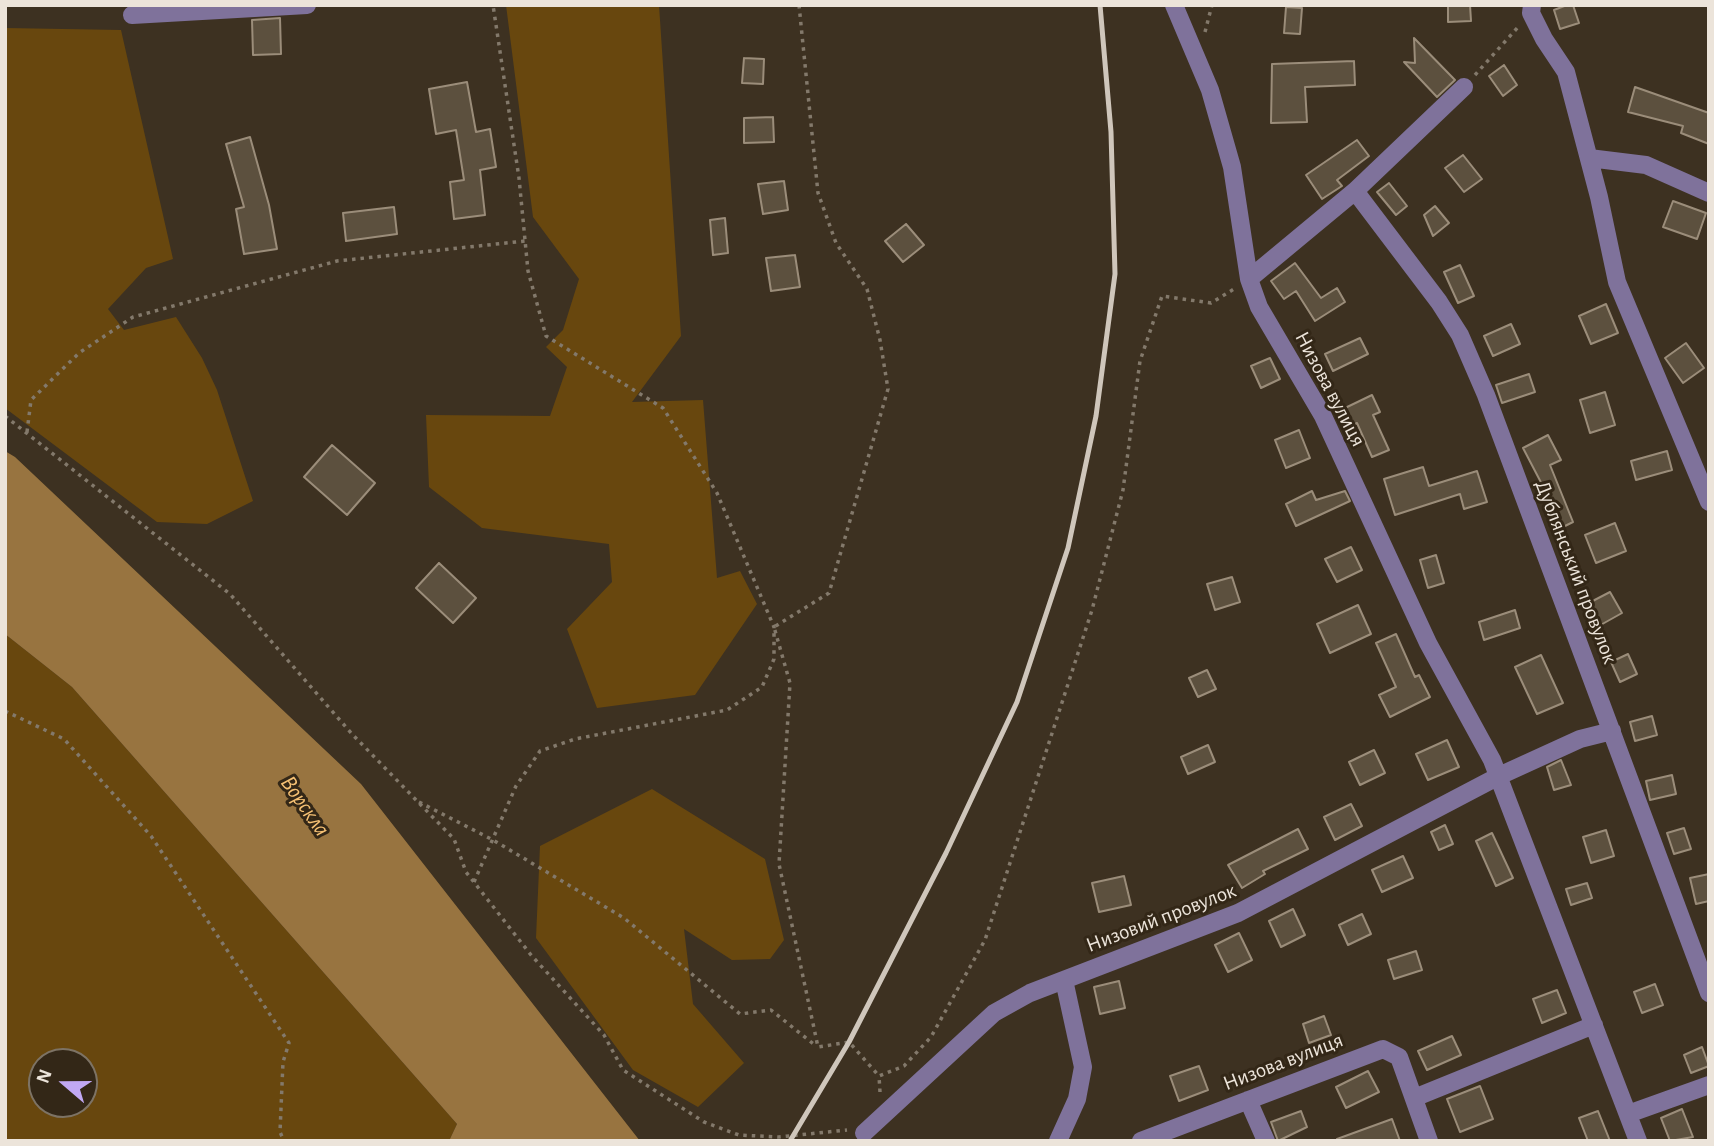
<!DOCTYPE html>
<html>
<head>
<meta charset="utf-8">
<style>
  body { margin:0 }
  #map { position:relative; width:1714px; height:1146px; overflow:hidden; background:#3d3121; font-family:"Alegreya Sans",sans-serif }
  canvas { display:block }
  .frame { position:absolute; inset:0; border:7px solid #ece4da; pointer-events:none }
  .north { position:absolute; left:28px; top:1048px; width:70px; height:70px; box-sizing:border-box; background:#332717; border:2px solid #7d7365; border-radius:50%; rotate:290deg; font-size:19px; font-weight:700; line-height:28px; text-align:center; color:#ece4da }
  .north::after { content:''; display:block; margin:auto; width:24px; height:32px; background:#c1a8f3; clip-path:polygon(50% 0,100% 100%,50% 72%,0 100%) }
</style>
</head>
<body>
<div id="map">
<canvas width="1714" height="1146"></canvas>
<div class="frame"></div>
<div class="north">N</div>
</div>
<script>
const ctx = document.querySelector('canvas').getContext('2d');
ctx.lineJoin = 'round';
function fill(path, color) { ctx.fillStyle = color; ctx.fill(path, 'evenodd'); }
const toPath = rows => new Path2D(rows.map(r => 'M' + r).join(''));
function trace(path, color, width, dash) { ctx.strokeStyle = color; ctx.lineWidth = width; ctx.lineCap = dash ? 'butt' : 'round'; ctx.setLineDash(dash || []); ctx.stroke(path); }
function label(font, color, halo, rows, align = 'center') {
  ctx.font = font + ' "Alegreya Sans",sans-serif'; ctx.lineWidth = 6; ctx.setLineDash([]); ctx.textBaseline = 'middle'; ctx.strokeStyle = halo; ctx.fillStyle = color; for (const [text, x, y, turn = 0] of rows) {
    ctx.save(); ctx.translate(x, y); ctx.rotate((+turn || 0) * Math.PI / 180); ctx.textAlign = isNaN(turn) ? turn : align; if (halo) ctx.strokeText(text, 0, 0); ctx.fillText(text, 0, 0); ctx.restore();
  }
}
const green = toPath([
  [506,5,659,5,681,336,632,402,703,400,717,578,740,571,757,604,695,695,597,708,567,629,612,582,609,544,482,528,429,487,426,415,550,416,567,367,546,347,563,330,579,279,533,217],
  [5,28,121,30,173,259,146,268,108,309,124,330,176,317,202,358,217,390,253,501,207,524,157,522,5,408],
  [5,634,72,687,457,1124,449,1141,5,1141],
  [42,1062,84,1062,84,1104,42,1104],
  [652,789,765,859,784,940,770,959,732,960,684,929,693,1004,744,1063,698,1107,633,1070,536,938,540,846]
]);
const water = toPath([
  [5,451,15,457,361,784,640,1141,449,1141,457,1124,72,687,5,634]
]);
const building = toPath([
  [1448,5,1470,5,1471,21,1448,22,1448,5],
  [1567,5,1573,5,1579,23,1560,29,1554,10,1567,5],
  [1286,7,1302,8,1300,34,1284,33,1286,7],
  [280,18,281,54,253,55,252,20,280,18],
  [1414,38,1455,80,1437,97,1404,62,1415,63,1414,38],
  [744,58,764,59,763,84,742,83,744,58],
  [1354,61,1355,85,1305,87,1307,122,1271,123,1272,64,1354,61],
  [1504,65,1517,85,1503,96,1489,76,1504,65],
  [467,82,476,132,490,129,496,167,480,170,485,215,454,219,450,182,464,180,456,130,436,134,429,89,467,82],
  [1635,87,1709,113,1709,144,1681,133,1683,126,1628,112,1635,87],
  [773,117,774,142,744,143,744,118,773,117],
  [250,137,269,205,277,249,244,254,236,209,244,207,226,144,250,137],
  [1357,140,1369,156,1337,180,1342,186,1322,199,1306,175,1357,140],
  [1463,155,1482,179,1464,192,1445,168,1463,155],
  [784,181,788,210,763,214,758,184,784,181],
  [1389,183,1407,206,1396,215,1377,192,1389,183],
  [1673,201,1706,213,1697,239,1663,227,1673,201],
  [1435,206,1449,223,1433,236,1424,215,1435,206],
  [394,207,397,234,346,241,343,213,394,207],
  [725,218,728,253,713,255,710,220,725,218],
  [906,224,924,245,903,262,885,241,906,224],
  [795,255,800,287,771,291,766,258,795,255],
  [1295,263,1321,298,1337,288,1345,302,1315,321,1296,291,1284,299,1271,281,1295,263],
  [1460,265,1474,296,1458,303,1444,272,1460,265],
  [1606,304,1618,333,1591,344,1579,316,1606,304],
  [1511,324,1520,344,1493,356,1484,336,1511,324],
  [1360,338,1368,354,1333,371,1325,354,1360,338],
  [1686,343,1704,368,1683,383,1665,358,1686,343],
  [1270,358,1280,379,1261,388,1251,366,1270,358],
  [1529,374,1535,392,1502,403,1496,385,1529,374],
  [1605,392,1615,425,1590,433,1580,400,1605,392],
  [1372,395,1380,412,1373,415,1389,450,1372,457,1357,423,1351,426,1343,409,1372,395],
  [1299,430,1310,458,1286,468,1275,440,1299,430],
  [1548,435,1561,460,1550,465,1573,522,1563,527,1557,515,1552,517,1542,494,1546,492,1523,448,1548,435],
  [332,445,375,483,347,515,304,477,332,445],
  [1667,451,1672,470,1636,480,1631,461,1667,451],
  [1423,467,1429,486,1477,471,1487,502,1464,509,1460,494,1395,515,1384,479,1423,467],
  [1312,491,1316,500,1345,491,1350,501,1296,526,1286,504,1312,491],
  [1615,523,1626,551,1596,563,1585,535,1615,523],
  [1351,547,1362,570,1337,582,1325,559,1351,547],
  [1436,555,1444,583,1428,588,1420,560,1436,555],
  [439,563,476,598,453,623,416,588,439,563],
  [1232,577,1240,602,1215,610,1207,584,1232,577],
  [1610,592,1622,613,1597,627,1585,605,1610,592],
  [1358,605,1371,634,1330,653,1317,624,1358,605],
  [1515,610,1520,628,1484,640,1479,622,1515,610],
  [1396,634,1415,677,1419,675,1430,697,1390,717,1379,695,1396,687,1376,643,1396,634],
  [1628,654,1637,674,1620,682,1611,662,1628,654],
  [1541,655,1563,703,1537,714,1515,667,1541,655],
  [1207,670,1216,689,1198,697,1189,678,1207,670],
  [1652,716,1657,735,1635,741,1630,722,1652,716],
  [1447,740,1459,767,1428,780,1416,754,1447,740],
  [1208,745,1215,762,1188,774,1181,757,1208,745],
  [1374,750,1385,773,1360,785,1349,762,1374,750],
  [1561,760,1571,785,1554,790,1547,767,1561,760],
  [1672,775,1676,794,1650,800,1646,781,1672,775],
  [1351,804,1362,826,1335,840,1324,817,1351,804],
  [1445,825,1453,844,1439,850,1431,832,1445,825],
  [1684,828,1691,849,1674,854,1667,833,1684,828],
  [1298,829,1308,849,1263,871,1265,874,1242,888,1228,865,1298,829],
  [1606,830,1614,856,1591,863,1583,837,1606,830],
  [1492,833,1513,878,1496,886,1476,841,1492,833],
  [1403,856,1413,878,1382,892,1372,870,1403,856],
  [1709,874,1709,901,1696,904,1690,878,1709,874],
  [1124,876,1131,905,1099,912,1092,883,1124,876],
  [1587,883,1592,898,1571,905,1566,889,1587,883],
  [1293,909,1305,935,1281,947,1269,921,1293,909],
  [1362,914,1371,934,1348,945,1339,925,1362,914],
  [1239,933,1252,960,1228,972,1215,945,1239,933],
  [1416,951,1422,970,1394,979,1388,960,1416,951],
  [1119,981,1125,1008,1100,1014,1094,987,1119,981],
  [1655,984,1663,1005,1642,1013,1634,992,1655,984],
  [1557,990,1566,1013,1542,1023,1533,999,1557,990],
  [1324,1016,1331,1035,1309,1043,1303,1024,1324,1016],
  [1452,1036,1461,1055,1427,1070,1418,1051,1452,1036],
  [1702,1047,1709,1066,1691,1073,1684,1055,1702,1047],
  [1199,1066,1208,1090,1179,1101,1170,1076,1199,1066],
  [1368,1071,1379,1092,1346,1108,1336,1087,1368,1071],
  [1480,1086,1493,1119,1460,1132,1447,1099,1480,1086],
  [1682,1109,1693,1137,1670,1141,1661,1118,1682,1109],
  [1301,1111,1307,1127,1278,1141,1271,1122,1301,1111],
  [1598,1111,1610,1141,1588,1141,1579,1118,1598,1111],
  [1392,1119,1400,1141,1337,1141,1337,1139,1392,1119]
]);
const path = toPath([
  [799,5,818,193,836,243,867,289,880,340,888,389,829,593,774,627,790,683,779,864,818,1047,849,1042,879,1076],
  [1205,32,1212,5],
  [1475,75,1519,26],
  [5,416,230,594,352,734,454,839,466,872,531,955,604,1035,623,1070,704,1122,739,1135,779,1137,847,1130],
  [27,432,31,400,79,353,133,317,337,261,525,241],
  [5,711,64,739,151,836,289,1043,283,1062,280,1132,284,1141],
  [419,802,493,840,624,918,740,1014,771,1010,816,1046],
  [474,882,516,786,540,751,575,739,727,710,762,687,774,659,774,627,717,493,663,408,546,336,528,271,519,178,493,5],
  [880,1092,879,1076,904,1066,931,1037,985,940,1092,610,1123,490,1140,361,1162,296,1211,303,1234,289]
]);
const minor = toPath([
  [1174,5,1210,90,1232,167,1249,279,1259,307,1323,416,1428,643,1492,760,1638,1141],
  [1532,5,1531,13,1544,39,1566,72,1599,197,1617,282,1709,502],
  [132,15,307,5],
  [1589,158,1646,165,1709,193],
  [1355,191,1439,302,1460,335,1486,395,1709,993],
  [1249,279,1355,191,1464,87],
  [1414,1098,1594,1025],
  [1248,1100,1266,1141],
  [1628,1114,1709,1085],
  [864,1133,994,1013,1030,993,1238,913,1499,776,1580,739,1612,731],
  [1058,1141,1077,1099,1083,1067,1064,980],
  [1141,1141,1383,1049,1399,1057,1429,1141]
]);
const rail = toPath([
  [790,1141,849,1042,946,853,1017,702,1068,548,1096,416,1115,274,1111,132,1100,5]
]);
const streetNames = [
  ["Низова вулиця",1330,389,62],
  ["Дублянський провулок",1576,572,69],
  ["Низовий провулок",1161,918,-21],
  ["Низова вулиця",1283,1062,-21]
];
const waterNames = [
  ["Ворскла",305,806,55]
];
fill(green, '#68470e');
fill(water, '#987440');
fill(building, '#5c503e');
trace(building, '#9b8d7a', 2);
trace(path, '#83796b', 3.5, [3.5, 5]);
trace(minor, '#7f729b', 18);
trace(rail, '#cfc6bb', 5);
label('21px', '#ece4da', '#332717', streetNames);
label('italic 23px', '#f6c174', '#332717', waterNames);
</script>
</body>
</html>
